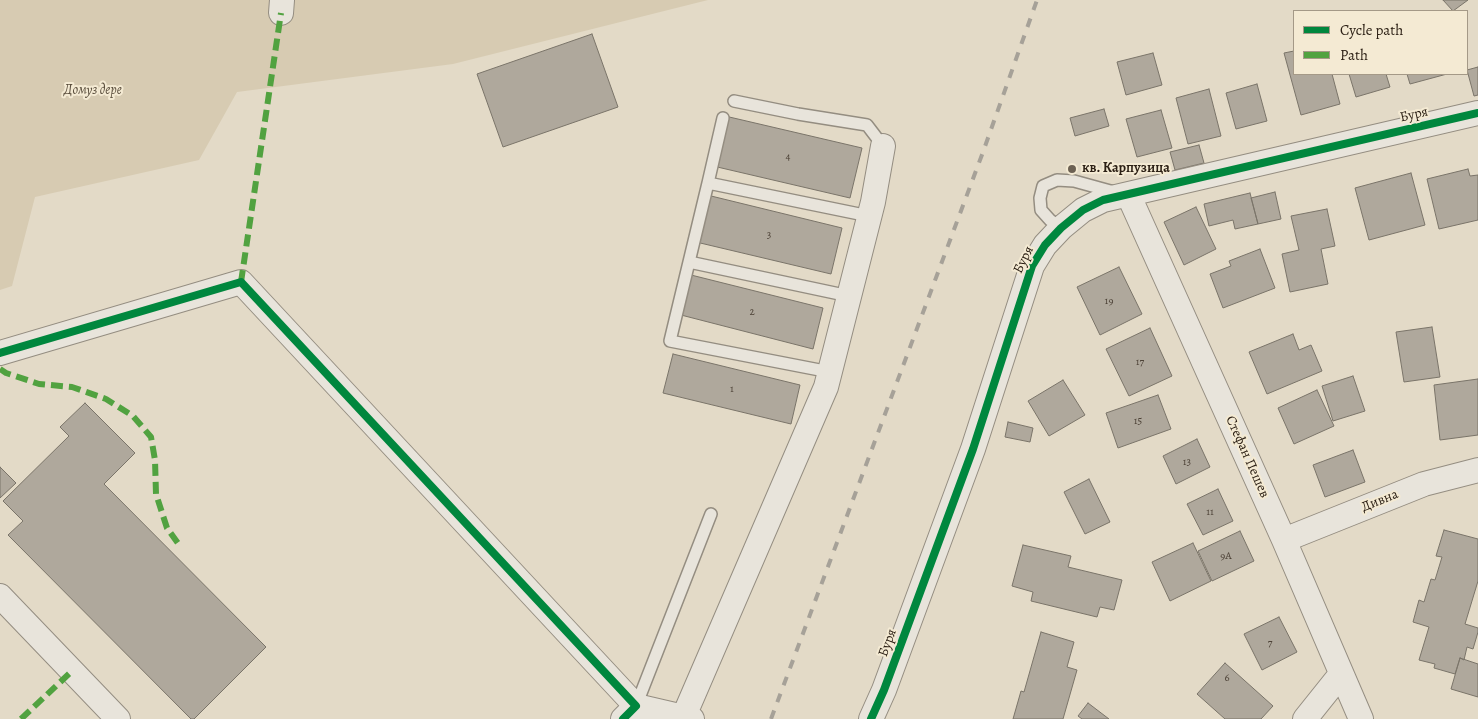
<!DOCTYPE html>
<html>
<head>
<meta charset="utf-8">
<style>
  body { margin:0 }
  #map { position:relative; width:1478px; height:719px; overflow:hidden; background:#e3dac7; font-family:Alegreya,serif }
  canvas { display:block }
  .legend { position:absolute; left:1293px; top:10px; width:175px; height:65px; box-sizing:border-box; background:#f4ead3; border:1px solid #a49987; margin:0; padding:6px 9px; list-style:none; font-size:15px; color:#2c2015 }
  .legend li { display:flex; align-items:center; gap:10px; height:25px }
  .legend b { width:25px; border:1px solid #a49987 }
</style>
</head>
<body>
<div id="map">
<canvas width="1478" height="719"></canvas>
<ul class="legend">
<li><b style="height:6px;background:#00873e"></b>Cycle path</li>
<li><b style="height:6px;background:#51a240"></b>Path</li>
</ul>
</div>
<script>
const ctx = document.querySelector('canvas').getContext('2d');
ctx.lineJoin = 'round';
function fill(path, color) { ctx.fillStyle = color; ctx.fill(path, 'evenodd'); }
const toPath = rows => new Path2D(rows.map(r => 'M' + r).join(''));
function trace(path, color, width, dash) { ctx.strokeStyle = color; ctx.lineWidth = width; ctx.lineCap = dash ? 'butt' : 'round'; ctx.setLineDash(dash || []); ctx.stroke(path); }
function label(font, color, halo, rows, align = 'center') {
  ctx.font = font + ' Alegreya,serif'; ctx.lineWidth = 4; ctx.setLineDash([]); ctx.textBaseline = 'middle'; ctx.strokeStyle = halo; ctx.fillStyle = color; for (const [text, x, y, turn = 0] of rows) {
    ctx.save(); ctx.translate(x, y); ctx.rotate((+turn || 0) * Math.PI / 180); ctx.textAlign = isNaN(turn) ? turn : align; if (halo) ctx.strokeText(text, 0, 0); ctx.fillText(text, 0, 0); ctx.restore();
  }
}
const green = toPath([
  [0,0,708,0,453,64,237,92,199,160,35,197,12,286,0,290]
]);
const building = toPath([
  [1443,0,1468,0,1453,11,1443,0],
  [592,34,618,107,503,147,477,74,592,34],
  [1294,51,1294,74,1332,74,1340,104,1301,115,1284,53,1294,51],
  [1153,53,1162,85,1126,95,1117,62,1153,53],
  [1478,67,1478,95,1474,96,1467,70,1478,67],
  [1349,74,1386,74,1390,87,1356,97,1349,74],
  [1407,74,1447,74,1410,84,1407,74],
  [1257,84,1267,121,1236,129,1226,93,1257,84],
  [1209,89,1221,136,1188,144,1176,98,1209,89],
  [1104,109,1109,126,1075,136,1070,118,1104,109],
  [1161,110,1172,148,1137,157,1126,119,1161,110],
  [725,116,862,148,850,198,713,166,725,116],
  [1199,145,1204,163,1175,170,1170,152,1199,145],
  [1468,169,1470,176,1478,175,1478,220,1439,229,1427,179,1468,169],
  [1411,173,1425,225,1369,240,1355,188,1411,173],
  [1275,192,1281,219,1258,224,1251,198,1275,192],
  [1250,193,1258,224,1235,229,1233,220,1209,226,1204,204,1250,193],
  [707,195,842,228,831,274,696,242,707,195],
  [1196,207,1216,249,1184,265,1164,222,1196,207],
  [1327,209,1335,246,1321,249,1328,284,1290,292,1282,254,1299,250,1291,216,1327,209],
  [1260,249,1275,288,1223,308,1210,274,1231,266,1229,261,1260,249],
  [1119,267,1142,314,1100,335,1077,287,1119,267],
  [691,275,823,308,813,349,681,315,691,275],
  [1432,327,1440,377,1404,382,1396,332,1432,327],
  [1150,328,1172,376,1129,396,1106,349,1150,328],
  [1293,334,1299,350,1311,345,1322,371,1267,394,1249,352,1293,334],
  [673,354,800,385,791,424,663,393,673,354],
  [1353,376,1365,411,1333,421,1322,386,1353,376],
  [1478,379,1478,435,1440,440,1434,385,1478,379],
  [1063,380,1085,415,1049,436,1028,401,1063,380],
  [1317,390,1334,426,1294,444,1278,408,1317,390],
  [1158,395,1171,429,1118,448,1106,413,1158,395],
  [85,403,135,453,104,484,266,647,194,719,191,719,8,535,23,521,3,501,69,436,60,427,85,403],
  [1008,422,1033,428,1030,442,1005,437,1008,422],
  [1197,439,1210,467,1176,484,1163,456,1197,439],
  [1353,450,1365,482,1325,497,1313,465,1353,450],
  [0,467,16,483,0,498,0,467],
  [1089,479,1110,522,1085,534,1064,492,1089,479],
  [1218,489,1233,521,1203,535,1187,504,1218,489],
  [1444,530,1478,539,1478,581,1465,624,1478,628,1478,632,1473,649,1467,647,1464,660,1460,658,1455,674,1434,668,1435,664,1419,660,1429,627,1413,622,1419,600,1424,602,1431,579,1435,580,1442,557,1436,556,1444,530],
  [1240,531,1254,561,1212,581,1198,551,1240,531],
  [1193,543,1211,581,1170,601,1152,562,1193,543],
  [1023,545,1071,556,1068,567,1122,580,1114,610,1100,607,1097,617,1031,601,1033,592,1012,586,1023,545],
  [1279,617,1297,652,1262,670,1244,634,1279,617],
  [1041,632,1074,642,1067,667,1077,670,1063,719,1013,719,1021,691,1024,692,1041,632],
  [1460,658,1478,664,1478,697,1451,689,1460,658],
  [1225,663,1273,706,1261,719,1225,719,1197,694,1225,663],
  [1088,703,1109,719,1082,719,1078,716,1088,703]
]);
const service = toPath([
  [734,101,798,114,867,125,883,146],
  [708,183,723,118],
  [1061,228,1050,220,1041,210,1040,198,1043,186,1057,180,1074,181,1114,192],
  [689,262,849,296],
  [830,372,670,341,708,183,869,216],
  [636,706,711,514]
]);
const minor = toPath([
  [281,13,282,0],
  [1129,196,1284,540,1361,719],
  [0,353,241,282,636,706,623,719],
  [1284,540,1424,484,1478,470],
  [0,596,118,719],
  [636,706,692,719],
  [684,716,826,387,873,202,883,146],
  [871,719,884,690,973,449,1032,266,1045,245,1061,228,1083,210,1103,200,1478,113],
  [1305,719,1341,674]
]);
const rail = toPath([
  [771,719,983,152,1037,0]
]);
const quiet = toPath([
  [241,282,281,13],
  [0,369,6,373,39,384,72,387,106,399,133,416,151,437,155,460,156,494,167,528,180,546],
  [21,719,72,671]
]);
const cycleway = toPath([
  [0,353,241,282,636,706,623,719],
  [871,719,884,690,973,449,1032,266,1045,245,1061,228,1083,210,1103,200,1478,113]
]);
const markers = [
  [1072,169,5,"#6c6153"]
];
const numberNames = [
  ["4",788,157],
  ["3",769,235],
  ["19",1109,301],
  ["2",752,312],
  ["17",1140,362],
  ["1",732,389],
  ["15",1138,421],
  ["13",1187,462],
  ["11",1210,512],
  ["9А",1226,556],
  ["7",1270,643],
  ["6",1227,678]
];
const parkNames = [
  ["Домуз дере",93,91]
];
const streetNames = [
  ["Буря",1414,115,-13],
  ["Буря",1024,260,-64],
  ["Стефан Пешев",1247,457,66],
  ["Дивна",1380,501,-22],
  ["Буря",888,643,-70]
];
const poiNames = [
  ["кв. Карпузица",1082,169]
];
fill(green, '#d7cbb2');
fill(building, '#afa89c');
trace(building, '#7a7469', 1);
trace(service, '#948d81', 14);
trace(minor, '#948d81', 26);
trace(service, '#e8e4db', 11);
trace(minor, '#e8e4db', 24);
trace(rail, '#a6a198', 4, [9, 9]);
trace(quiet, '#51a240', 6, [12, 6]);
trace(cycleway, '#00873e', 8);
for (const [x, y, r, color] of markers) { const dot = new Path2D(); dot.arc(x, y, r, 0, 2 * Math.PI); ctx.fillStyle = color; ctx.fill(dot); trace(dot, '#f4ead3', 2); }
label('11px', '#4d4237', null, numberNames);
label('italic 14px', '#5c503f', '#f4ead3', parkNames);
label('14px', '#2c2015', '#f4ead3', streetNames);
label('bold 14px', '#2c2015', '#f4ead3', poiNames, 'left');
</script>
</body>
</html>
